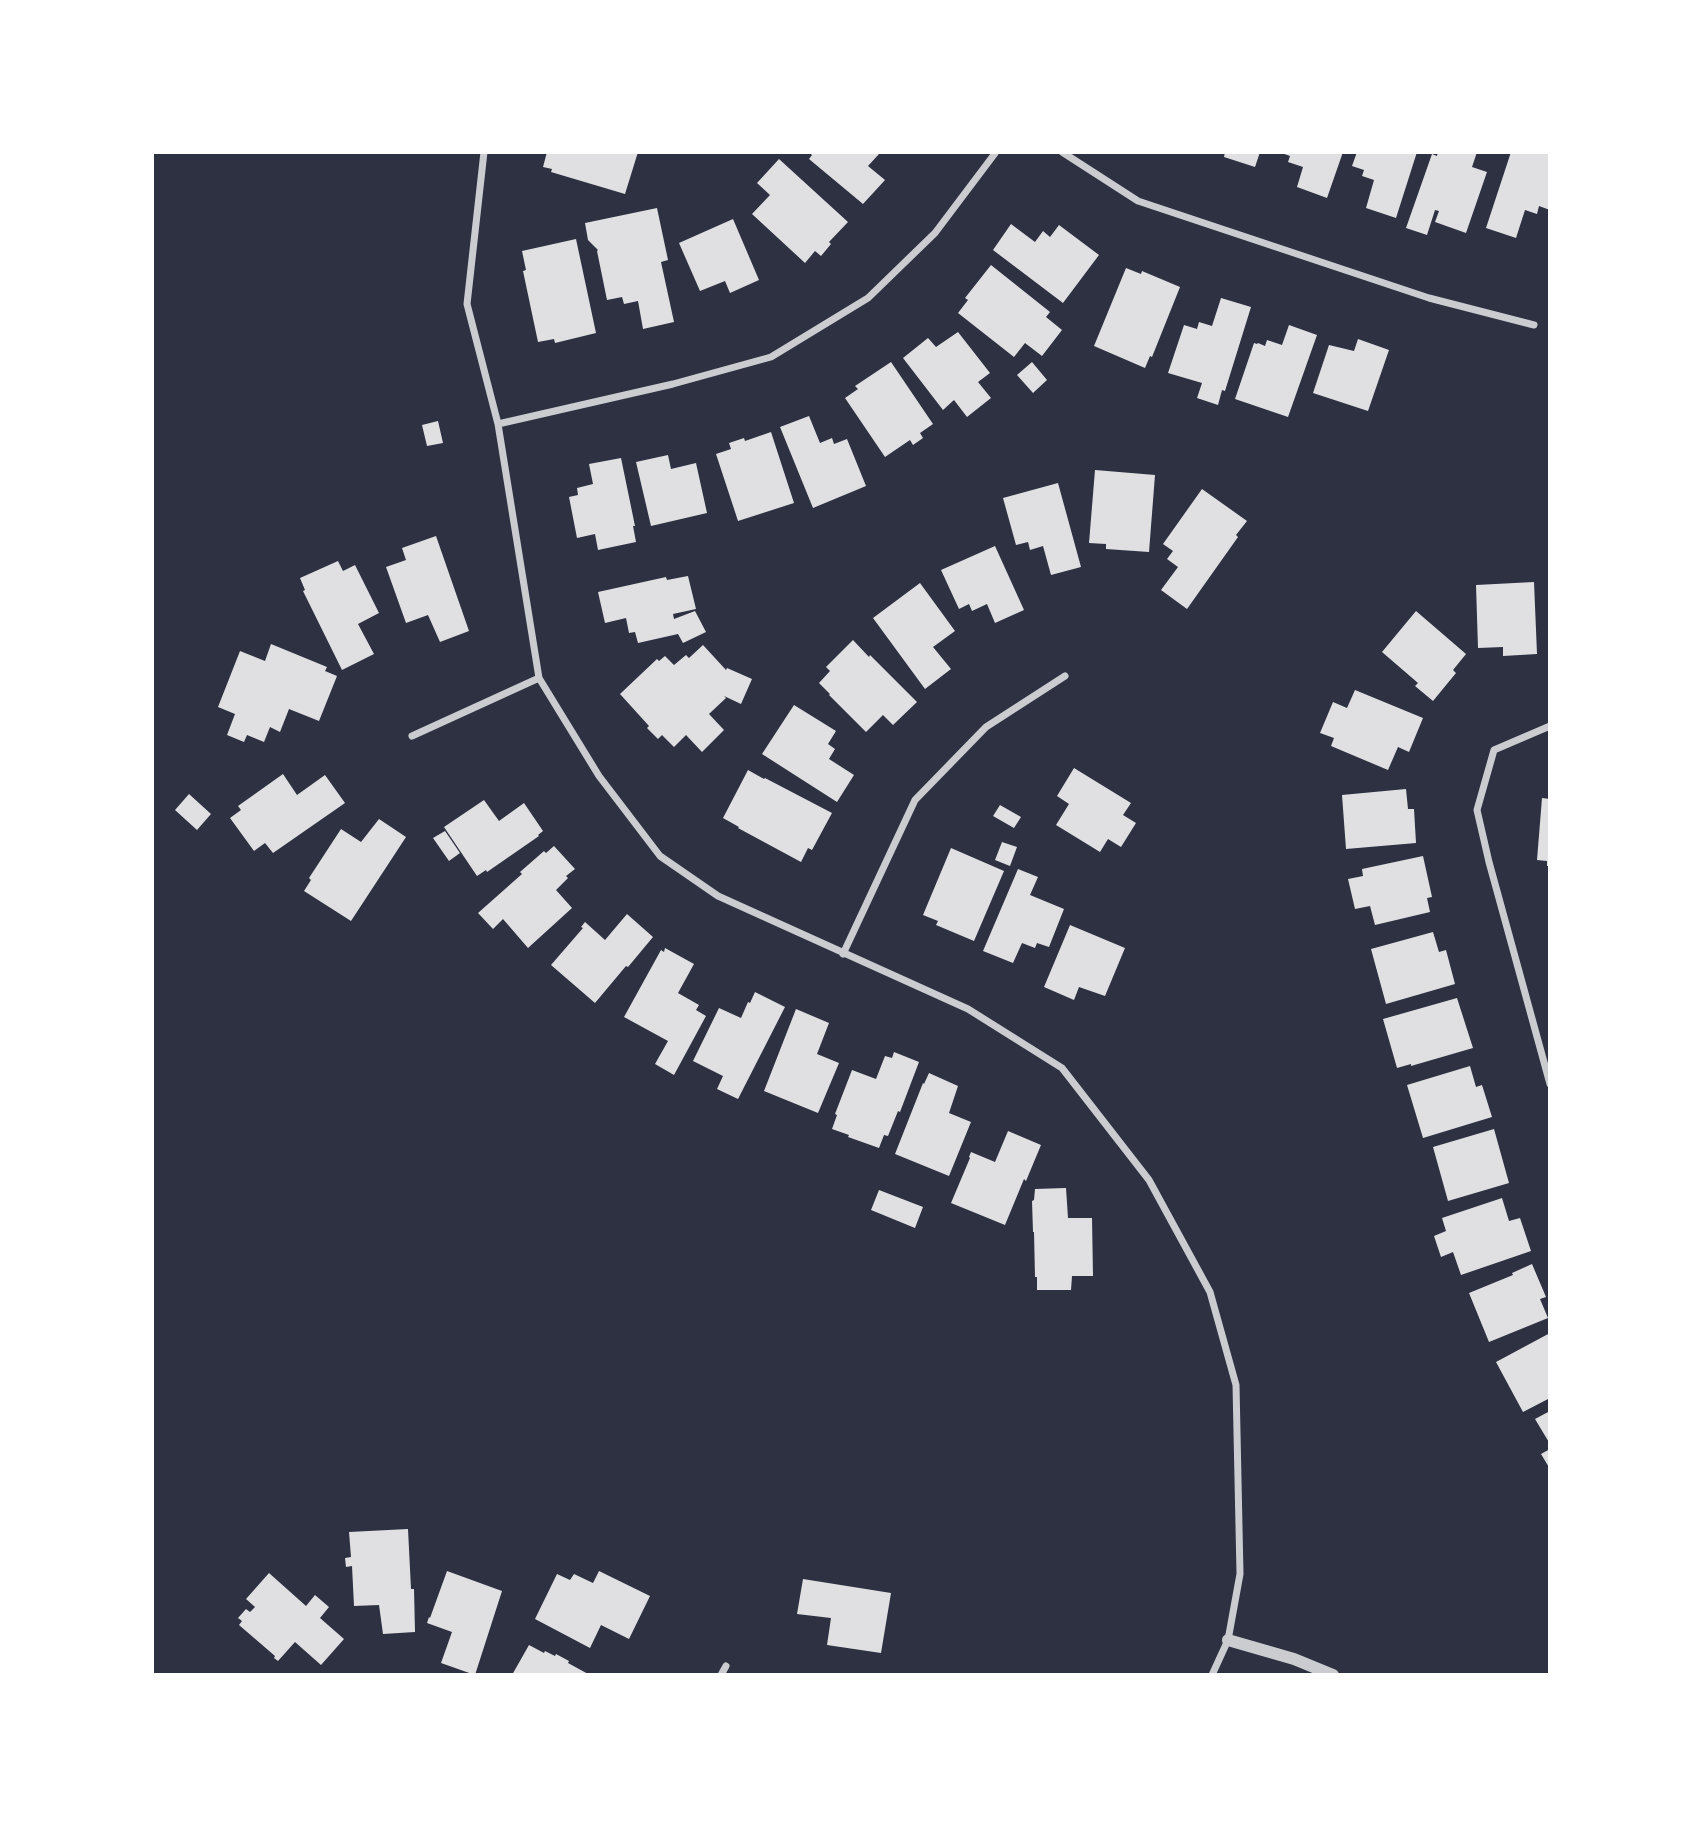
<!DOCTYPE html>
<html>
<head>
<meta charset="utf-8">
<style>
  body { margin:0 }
  #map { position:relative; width:1702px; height:1827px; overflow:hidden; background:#2d3142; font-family:"Fira Sans",sans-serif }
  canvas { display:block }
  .frame { position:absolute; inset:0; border:154px solid #fff; pointer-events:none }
</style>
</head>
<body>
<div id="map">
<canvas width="1702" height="1827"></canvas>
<div class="frame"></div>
</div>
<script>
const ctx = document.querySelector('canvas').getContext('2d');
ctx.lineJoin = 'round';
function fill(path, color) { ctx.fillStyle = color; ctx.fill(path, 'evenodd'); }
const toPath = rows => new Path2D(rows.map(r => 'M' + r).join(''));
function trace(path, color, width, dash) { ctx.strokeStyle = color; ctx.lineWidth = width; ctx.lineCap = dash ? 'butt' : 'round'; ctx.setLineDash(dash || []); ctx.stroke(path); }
const building = toPath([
  [547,152,638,152,625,194,551,172,552,169,543,167],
  [809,152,877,152,879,154,868,166,885,180,863,204,809,159,812,155],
  [1225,152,1260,152,1255,167,1224,157],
  [1279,152,1343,152,1327,198,1297,187,1303,167,1288,162,1290,156],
  [1357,152,1417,152,1396,218,1366,208,1374,180,1362,176,1364,170,1352,166],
  [1438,152,1477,152,1472,167,1487,172,1466,233,1435,222,1439,211,1435,210,1427,235,1406,228,1432,154,1437,156],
  [1511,152,1550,152,1550,210,1539,206,1537,214,1525,210,1516,238,1486,228],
  [779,159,848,222,829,242,831,244,821,256,815,251,805,263,752,214,770,195,757,183],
  [657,208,668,260,661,262,674,322,643,329,638,301,624,304,622,297,607,300,597,251,598,250,588,240,585,223],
  [733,219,759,280,730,293,725,281,700,291,679,243],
  [1011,224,1035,242,1043,231,1050,237,1059,225,1099,255,1063,303,993,250],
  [576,239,596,333,555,343,554,339,538,342,523,271,526,270,522,251],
  [991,265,1050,312,1046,317,1062,330,1042,356,1025,343,1014,357,958,313,968,300,965,298],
  [1126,268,1141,274,1142,271,1180,287,1152,357,1150,356,1145,368,1094,346],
  [1221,298,1251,307,1225,391,1222,390,1218,405,1197,398,1202,383,1168,373,1184,325,1197,329,1199,322,1212,326],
  [1289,325,1317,335,1288,417,1235,399,1254,343,1257,344,1258,343,1265,346,1267,340,1282,345],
  [958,332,990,373,978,382,991,398,967,417,954,400,943,410,903,358,928,338,936,347],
  [1358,339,1389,350,1368,411,1313,393,1329,345,1354,351],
  [891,362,933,424,920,433,923,438,913,445,910,440,885,457,845,398,858,389,855,386],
  [1032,362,1047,380,1033,393,1017,375],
  [809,416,820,443,832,438,834,444,847,439,866,486,813,508,780,427],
  [438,421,443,443,427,446,422,425],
  [771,432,794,503,738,521,716,454,731,449,729,443,744,438,745,441],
  [668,455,671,469,696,463,707,513,651,526,636,462],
  [621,458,635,526,633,526,636,542,598,550,595,534,577,538,569,497,578,495,577,488,593,484,589,464],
  [1095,470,1155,475,1149,552,1106,549,1106,544,1089,543],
  [1058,483,1081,567,1051,575,1043,546,1030,550,1028,542,1016,545,1003,498],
  [1202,489,1247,521,1236,535,1238,537,1187,609,1161,590,1178,567,1167,559,1173,551,1163,544],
  [436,536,469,631,440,642,428,615,406,623,386,567,406,560,402,548],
  [995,546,1024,610,995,623,987,604,972,611,969,604,959,609,941,570],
  [338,561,343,571,355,565,379,613,358,624,374,654,342,670,303,591,305,590,300,578],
  [688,576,696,609,673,614,674,619,695,611,706,632,683,643,678,634,638,643,635,632,629,633,626,618,605,623,598,592,666,577,667,580],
  [1534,582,1537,654,1503,656,1503,647,1478,648,1476,585],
  [920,583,955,631,933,647,951,669,925,689,873,618],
  [1416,611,1466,654,1453,670,1456,673,1433,701,1415,686,1418,683,1382,652],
  [853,640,869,657,870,655,917,702,893,725,883,715,866,732,829,695,830,694,819,683,830,671,826,667],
  [271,644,327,667,325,671,337,676,319,721,289,709,280,732,270,727,264,742,247,735,244,742,227,735,235,714,218,707,240,651,265,661],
  [703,645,726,670,727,668,752,679,741,704,724,696,726,698,709,714,724,730,702,752,686,735,674,747,662,735,658,739,647,728,649,726,620,694,657,659,659,661,665,656,674,665,686,655,689,658],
  [1355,690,1423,718,1409,752,1398,747,1388,770,1331,746,1334,738,1320,733,1333,702,1347,708],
  [794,705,836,731,828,744,835,749,829,759,854,775,837,802,762,754],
  [1074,768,1131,803,1123,815,1136,823,1121,847,1108,839,1100,852,1056,825,1069,804,1057,796],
  [748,770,764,779,765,778,832,813,812,850,808,848,801,862,738,828,739,827,723,818],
  [283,774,297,795,325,775,345,803,273,853,265,843,254,851,230,818,241,810,238,806],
  [1406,789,1408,809,1414,809,1416,843,1346,849,1342,795],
  [189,794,211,814,197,830,175,810],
  [1542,798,1550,799,1550,866,1547,866,1547,861,1537,860],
  [484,800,499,821,524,803,543,831,538,835,539,836,487,872,486,870,477,876,444,827],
  [1000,805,1021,817,1014,828,993,816],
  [379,819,406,837,351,921,304,891,311,880,309,878,341,829,361,842],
  [445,831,460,853,449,861,433,838],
  [1002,842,1017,847,1010,866,995,860],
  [554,846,575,869,566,876,568,878,556,890,572,908,528,948,503,919,493,929,478,913,522,874,520,872,544,851,546,853],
  [951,848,1004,871,974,941,936,925,938,921,923,915],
  [1423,856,1432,897,1427,898,1430,912,1375,925,1370,906,1355,909,1348,879,1363,876,1362,869],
  [1018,869,1038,877,1030,895,1064,909,1049,947,1037,943,1035,948,1022,943,1013,963,983,951],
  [627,914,653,937,628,967,626,966,595,1003,551,965,583,928,581,927,585,922,605,940],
  [1070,925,1125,948,1105,996,1079,987,1074,1000,1044,987],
  [1433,932,1439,952,1446,950,1455,984,1386,1004,1371,949],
  [665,948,694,964,678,993,699,1005,696,1010,706,1016,674,1075,655,1064,668,1041,624,1017,661,950,664,952],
  [755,992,785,1007,738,1099,717,1089,723,1076,693,1061,719,1008,741,1018,748,1002,750,1003],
  [1457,998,1473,1048,1411,1066,1411,1064,1397,1068,1383,1019],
  [796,1009,829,1023,817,1054,839,1063,818,1113,764,1091],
  [894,1052,919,1062,900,1112,898,1111,888,1136,884,1135,879,1148,848,1137,849,1135,832,1129,837,1115,835,1114,852,1070,876,1079,885,1056,892,1058],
  [1470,1066,1476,1087,1482,1085,1492,1117,1423,1138,1407,1085],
  [929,1073,958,1086,949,1113,971,1122,949,1176,895,1154,923,1083,924,1084],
  [1494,1129,1509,1183,1448,1201,1433,1147],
  [1008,1131,1041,1145,1026,1181,1024,1179,1005,1225,951,1203,970,1158,969,1157,971,1152,995,1162],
  [1066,1188,1068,1218,1092,1218,1093,1276,1072,1276,1071,1290,1037,1290,1037,1277,1035,1277,1034,1232,1033,1232,1032,1201,1034,1200,1035,1189],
  [879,1190,923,1207,915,1228,871,1210],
  [1502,1198,1509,1221,1520,1218,1531,1251,1461,1275,1453,1252,1441,1257,1434,1236,1446,1231,1442,1218],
  [1532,1264,1546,1297,1540,1299,1548,1318,1489,1342,1469,1293,1513,1275,1512,1273],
  [1550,1333,1550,1398,1523,1412,1496,1362],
  [1550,1411,1550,1444,1535,1419],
  [1550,1449,1550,1469,1541,1454],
  [408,1529,411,1589,414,1589,415,1632,383,1634,379,1605,354,1606,352,1566,346,1567,345,1558,351,1557,349,1532],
  [447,1571,502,1591,475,1675,441,1663,452,1632,427,1623,429,1617,430,1618],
  [599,1571,650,1596,629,1639,601,1625,590,1648,535,1619,557,1574,570,1580,574,1574,593,1583],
  [269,1573,306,1606,315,1595,329,1607,320,1618,344,1639,321,1665,295,1642,278,1661,274,1658,275,1656,239,1625,242,1621,238,1618,246,1609,250,1612,255,1607,246,1599],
  [803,1579,891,1593,881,1653,827,1645,831,1618,797,1614],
  [529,1645,544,1653,545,1651,555,1656,556,1654,569,1661,568,1663,590,1675,512,1675]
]);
const minor = toPath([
  [484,152,467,304,498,424,539,678,599,776,660,856,718,896,968,1009,1062,1068,1149,1180,1210,1292,1236,1385,1240,1574,1228,1640,1212,1675],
  [1062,152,1138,201,1429,298,1534,325],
  [498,424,673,384,771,357,868,298,935,233,996,152],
  [1550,726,1494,750,1477,810,1489,862,1550,1084],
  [412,736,539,678],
  [843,954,915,800,986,727,1065,676],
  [721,1675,726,1666]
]);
const tertiary = toPath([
  [1228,1640,1294,1659,1333,1675]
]);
fill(building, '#e0e0e3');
trace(minor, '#caccd0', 7);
trace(tertiary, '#caccd0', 12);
</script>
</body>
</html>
